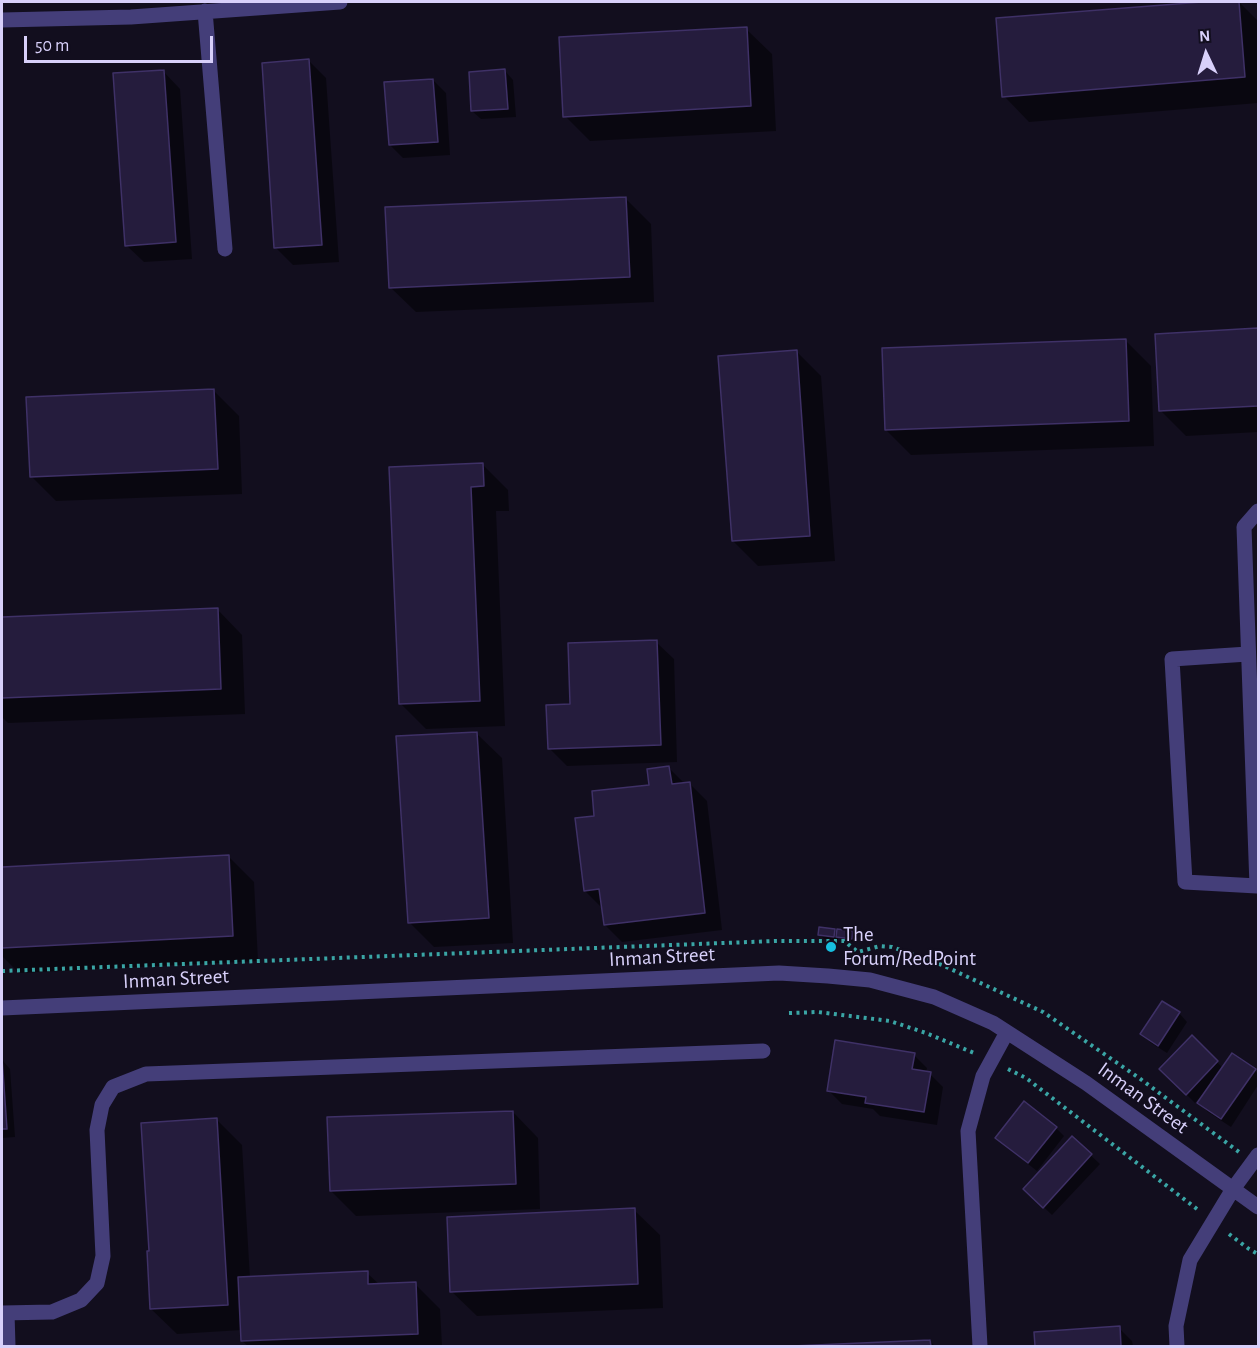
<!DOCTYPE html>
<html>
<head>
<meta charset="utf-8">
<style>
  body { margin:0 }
  #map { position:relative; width:1260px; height:1348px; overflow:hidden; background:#120e1e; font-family:"Alegreya Sans",sans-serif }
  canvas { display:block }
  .frame { position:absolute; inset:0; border:3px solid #d8d0fa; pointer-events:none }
  .north { position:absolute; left:1176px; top:24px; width:60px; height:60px; -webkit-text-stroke:4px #120e1e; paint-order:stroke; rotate:356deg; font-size:16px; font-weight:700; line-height:24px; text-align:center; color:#d8d0fa }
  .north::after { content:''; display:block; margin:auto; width:21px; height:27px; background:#d8d0fa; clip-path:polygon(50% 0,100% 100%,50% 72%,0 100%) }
  .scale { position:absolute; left:24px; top:36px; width:189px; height:27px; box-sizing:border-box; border:3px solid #d8d0fa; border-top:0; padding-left:8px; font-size:18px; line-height:21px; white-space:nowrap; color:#d8d0fa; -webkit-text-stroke:4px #120e1e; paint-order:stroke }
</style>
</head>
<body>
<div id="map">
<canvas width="1260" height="1348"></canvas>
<div class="frame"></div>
<div class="north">N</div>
<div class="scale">50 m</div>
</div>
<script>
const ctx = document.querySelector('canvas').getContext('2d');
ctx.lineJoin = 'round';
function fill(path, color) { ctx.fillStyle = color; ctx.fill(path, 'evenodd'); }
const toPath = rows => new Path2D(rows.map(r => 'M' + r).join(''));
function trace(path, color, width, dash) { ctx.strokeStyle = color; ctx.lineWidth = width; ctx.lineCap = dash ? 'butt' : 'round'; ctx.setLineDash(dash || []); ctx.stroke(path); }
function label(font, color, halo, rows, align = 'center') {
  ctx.font = font + ' "Alegreya Sans",sans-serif'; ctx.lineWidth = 4.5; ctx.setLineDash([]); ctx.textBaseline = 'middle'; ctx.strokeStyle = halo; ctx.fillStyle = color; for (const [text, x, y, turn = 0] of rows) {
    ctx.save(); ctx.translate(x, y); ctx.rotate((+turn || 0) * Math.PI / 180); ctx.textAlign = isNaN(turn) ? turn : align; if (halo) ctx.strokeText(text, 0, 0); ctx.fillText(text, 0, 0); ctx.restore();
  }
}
const shadow = toPath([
  [1220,2,1239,2,1258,21,1258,103,1029,122,1004,96,998,19],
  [746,29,772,54,776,131,590,141,565,116],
  [309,61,326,78,339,262,293,265,276,248],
  [163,71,180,89,192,259,144,262,126,245],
  [505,71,513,80,516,117,481,119,472,111],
  [433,80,446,93,450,155,403,158,390,145],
  [626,199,651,224,654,302,416,312,390,287],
  [1258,330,1258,432,1186,436,1161,411,1156,336],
  [1125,340,1151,366,1154,446,911,455,886,430],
  [796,351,821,376,835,561,758,566,733,541],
  [214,391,239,416,242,494,56,501,31,476],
  [483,465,508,490,509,511,496,511,505,726,426,729,401,704,391,469],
  [217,609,242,635,245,714,8,723,2,717,2,618],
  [656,642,674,659,677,762,567,766,549,748,571,706],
  [476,733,502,758,513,943,434,947,409,922],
  [669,768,685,784,689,783,707,801,722,930,622,942,605,925,603,909,585,891,596,817,650,786],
  [228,856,254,882,258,961,19,973,2,956,2,868],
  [834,931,838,934,852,933,856,937,856,942,842,940,838,937,838,940,824,939,820,935],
  [1179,1013,1187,1022,1167,1053,1151,1043,1142,1034],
  [1192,1038,1223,1068,1255,1070,1258,1074,1258,1085,1231,1127,1208,1112,1199,1103,1203,1094,1195,1103,1161,1069],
  [914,1055,927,1068,926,1073,930,1074,943,1087,937,1125,880,1116,873,1109,842,1104,829,1091],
  [2,1060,10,1069,15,1137,2,1138],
  [513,1112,538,1138,540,1209,356,1216,331,1191],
  [217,1120,242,1145,250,1278,367,1273,380,1285,415,1284,440,1309,442,1346,248,1346,242,1341,242,1330,177,1334,151,1309,150,1253],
  [1056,1128,1064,1136,1037,1171,1005,1146,997,1137],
  [1072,1138,1100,1164,1052,1215,1025,1189],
  [634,1210,660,1235,663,1308,477,1316,451,1291],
  [1119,1328,1132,1341,1133,1346,1036,1346,1035,1333],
  [930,1341,935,1346,807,1346]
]);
const building = toPath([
  [1202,2,1239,2,1245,77,1002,97,996,18,1202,2],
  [747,27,751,106,563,117,559,37,747,27],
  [309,59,322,245,274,248,262,63,309,59],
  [505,69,508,109,471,111,469,72,505,69],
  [164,70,176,242,125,246,113,73,164,70],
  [433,79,438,142,389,145,384,82,433,79],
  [626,197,630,277,389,288,385,207,626,197],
  [1258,328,1258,406,1159,411,1155,334,1258,328],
  [1126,339,1129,421,885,430,882,348,1126,339],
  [797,350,810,536,732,541,718,356,797,350],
  [214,389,218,469,30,477,26,397,214,389],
  [483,463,484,486,471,487,480,701,399,704,389,467,483,463],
  [218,608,221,689,2,698,2,617,218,608],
  [657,640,661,745,548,749,546,705,570,704,568,643,657,640],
  [477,732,489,918,408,923,396,736,477,732],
  [669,766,672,784,690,782,705,913,604,925,599,889,584,891,575,818,594,816,592,791,649,785,647,769,669,766],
  [229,855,233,936,2,948,2,867,229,855],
  [819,927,835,929,834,937,818,935,819,927],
  [837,929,853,931,852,939,836,937,837,929],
  [1162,1001,1180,1012,1158,1046,1140,1034,1162,1001],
  [1192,1035,1218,1061,1186,1095,1159,1069,1192,1035],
  [835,1040,915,1053,912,1069,931,1072,924,1112,865,1103,866,1097,827,1091,835,1040],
  [1232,1053,1256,1069,1221,1119,1197,1103,1232,1053],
  [2,1058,7,1129,2,1129,2,1058],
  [1024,1101,1057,1127,1028,1163,995,1138,1024,1101],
  [513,1111,516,1184,330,1191,327,1117,513,1111],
  [217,1118,228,1305,150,1309,147,1251,149,1251,141,1123,217,1118],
  [1072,1136,1092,1154,1043,1208,1023,1189,1072,1136],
  [635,1208,638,1284,450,1292,447,1217,635,1208],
  [368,1271,368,1284,416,1282,418,1334,241,1341,238,1277,368,1271],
  [1120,1326,1121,1346,1035,1346,1034,1332,1120,1326],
  [930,1340,931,1346,792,1346,930,1340]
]);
const path = toPath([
  [2,971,775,941,844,941,858,952,880,946,892,947,942,965,1043,1012,1139,1078,1239,1152],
  [789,1013,818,1012,890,1021,926,1033,974,1053],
  [1008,1069,1026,1078,1197,1209],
  [1229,1234,1249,1249,1258,1254]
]);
const minor = toPath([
  [205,11,225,249],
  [2,20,131,17,340,2],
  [1258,511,1244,527,1257,886,1258,886],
  [1248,654,1172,659,1185,882,1257,886],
  [2,1008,779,973,828,976,870,980,934,997,993,1023,1086,1083,1258,1207],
  [2,1313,52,1312,81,1300,97,1283,103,1256,97,1130,102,1105,113,1087,146,1074,763,1051],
  [7,1313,8,1346],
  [980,1346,968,1131,983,1076,1007,1032],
  [1177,1346,1176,1326,1190,1260,1233,1189,1258,1155]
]);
const markers = [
  [831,947,6,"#17bfe0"]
];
const poiNames = [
  ["The",843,935],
  ["Forum/RedPoint",843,959]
];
const streetNames = [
  ["Inman Street",662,957,-3],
  ["Inman Street",176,979,-3],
  ["Inman Street",1143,1098,36]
];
fill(shadow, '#0007');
fill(building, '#251c3d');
trace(building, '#3f3167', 1.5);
trace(path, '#3aa5a5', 4, [3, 4.5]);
trace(minor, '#443e79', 15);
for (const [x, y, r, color] of markers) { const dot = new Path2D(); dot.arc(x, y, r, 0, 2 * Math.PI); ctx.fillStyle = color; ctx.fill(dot); trace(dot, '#120e1e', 2); }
label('21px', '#d8d0fa', '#120e1e', poiNames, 'left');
label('21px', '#d8d0fa', '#120e1e', streetNames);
</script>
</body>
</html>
